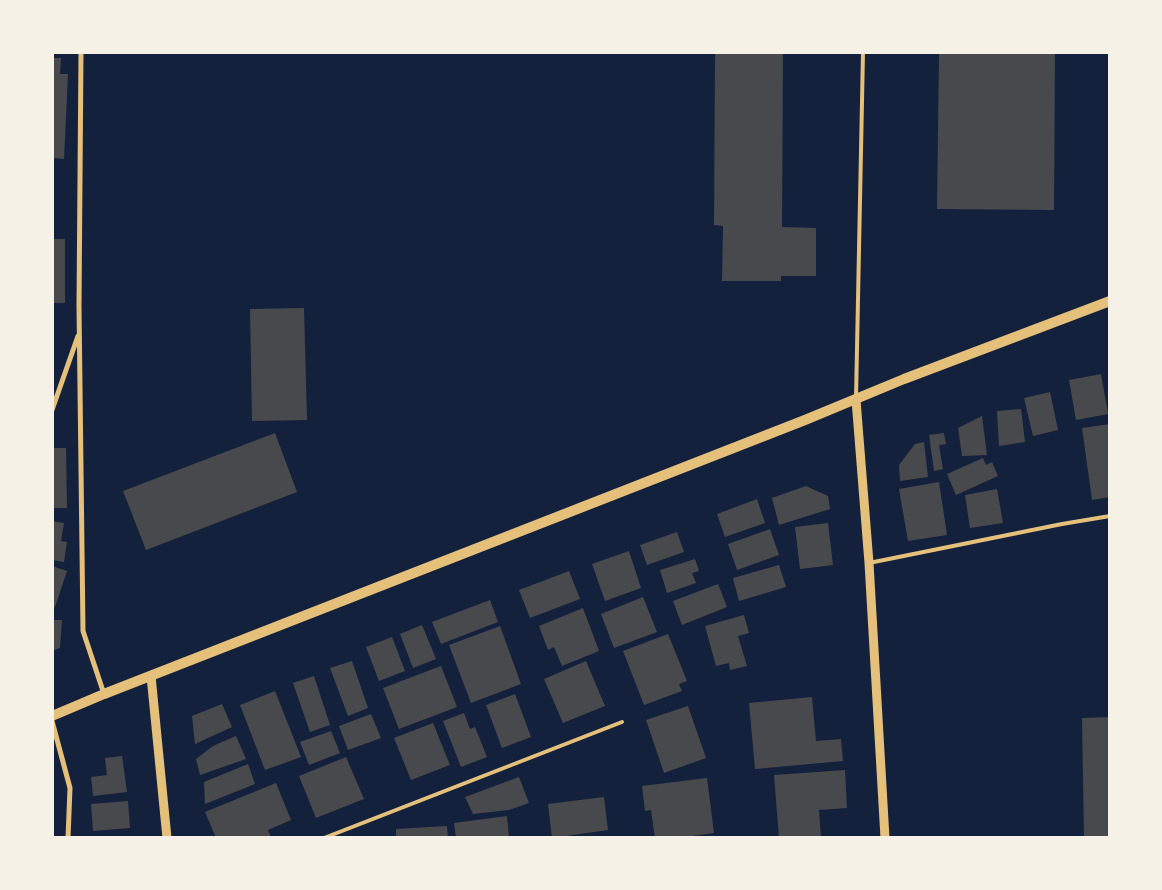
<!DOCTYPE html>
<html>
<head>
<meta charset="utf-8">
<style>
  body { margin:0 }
  #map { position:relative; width:1162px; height:890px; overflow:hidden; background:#14213d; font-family:"PT Sans Narrow",sans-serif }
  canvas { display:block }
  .frame { position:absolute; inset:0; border:54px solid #f6f1e7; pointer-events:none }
</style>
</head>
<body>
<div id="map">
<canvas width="1162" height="890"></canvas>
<div class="frame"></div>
</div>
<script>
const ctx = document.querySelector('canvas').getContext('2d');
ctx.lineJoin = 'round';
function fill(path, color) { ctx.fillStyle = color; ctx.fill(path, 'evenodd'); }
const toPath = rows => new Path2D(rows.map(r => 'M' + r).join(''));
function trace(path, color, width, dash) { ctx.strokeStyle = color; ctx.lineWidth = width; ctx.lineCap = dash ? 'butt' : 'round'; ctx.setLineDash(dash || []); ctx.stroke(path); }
const building = toPath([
  [715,52,783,52,782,227,816,228,816,276,781,276,781,281,722,281,723,226,714,225],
  [939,52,1055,52,1054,210,937,209],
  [52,58,61,58,60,74,68,74,64,159,52,158],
  [52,239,65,239,65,303,52,303],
  [304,308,307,420,252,421,250,309],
  [1101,374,1108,414,1076,420,1069,380],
  [1050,392,1058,430,1033,436,1024,398],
  [1021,409,1025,442,999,446,997,411],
  [982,416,987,455,962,456,958,428],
  [1110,424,1110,497,1092,500,1082,428],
  [275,433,297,492,146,550,123,491],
  [944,433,946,444,939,445,943,469,934,471,929,435],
  [924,442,928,477,900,481,899,465,915,444],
  [52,448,66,448,67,508,52,508],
  [983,458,986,465,992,462,998,476,956,495,947,474],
  [939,482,947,535,908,541,899,489],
  [806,486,828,496,830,509,779,525,772,498],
  [997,489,1003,523,970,528,965,495],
  [757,499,765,523,725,537,717,514],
  [52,521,64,523,61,541,67,542,64,562,52,560],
  [828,523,833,565,800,569,795,527],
  [770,529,779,555,737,570,728,544],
  [677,532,684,552,647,565,640,545],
  [629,551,641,588,605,601,592,564],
  [695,559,699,571,692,573,696,583,667,593,660,570],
  [779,565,786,587,739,601,733,578],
  [52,566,67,571,55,607,52,606],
  [569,571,580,599,530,618,519,590],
  [718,584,727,607,682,625,673,601],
  [643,597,657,632,614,648,601,614],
  [490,600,498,622,441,644,432,622],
  [583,608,599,651,562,666,554,647,548,650,539,626],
  [744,615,749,633,738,636,747,666,730,670,729,663,716,666,705,626],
  [52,620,62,620,60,648,52,651],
  [422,625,436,659,413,668,400,634],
  [500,626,521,684,471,703,449,645],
  [668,634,687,681,679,684,682,691,644,705,623,651],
  [392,637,405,671,379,681,366,647],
  [352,661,368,708,348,716,330,668],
  [586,661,605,706,563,723,544,679],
  [441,666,457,707,399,729,383,688],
  [314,676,330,725,310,732,293,683],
  [275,691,301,757,265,770,240,705],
  [515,694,531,737,502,748,486,705],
  [812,697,816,741,841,739,843,761,755,769,749,703],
  [222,704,232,727,195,744,192,716],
  [688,706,706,758,664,773,646,720],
  [464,713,470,729,475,727,487,757,461,767,443,721],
  [371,714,381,738,348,750,339,726],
  [1110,717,1110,838,1084,838,1082,718],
  [433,723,450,765,411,780,394,738],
  [331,731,340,753,309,765,300,742],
  [236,736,246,759,200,775,196,759,213,746],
  [122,756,127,792,93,796,91,777,107,775,105,758],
  [346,757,364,799,316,818,299,776],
  [248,764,255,784,205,804,204,782],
  [845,770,847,808,819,810,821,838,779,838,774,775],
  [519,777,529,803,509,810,473,814,465,797],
  [707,778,714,833,678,838,655,838,651,810,645,811,642,786],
  [276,783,291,820,268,830,271,838,216,838,205,812],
  [604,797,608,830,552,838,548,804],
  [128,801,130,828,93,831,91,804],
  [507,816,509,838,456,838,454,823],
  [447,826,448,838,396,838,396,829]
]);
const service = toPath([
  [856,398,863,52],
  [869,563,1062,524,1110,516],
  [324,838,622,722]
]);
const minor = toPath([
  [81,52,79,306,83,631,104,694],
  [52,410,78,336],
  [52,721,70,788,68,838]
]);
const tertiary = toPath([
  [856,400,869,563,885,838],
  [151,676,167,838]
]);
const secondary = toPath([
  [52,716,104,694,805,420,904,379,1110,301]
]);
fill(building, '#48494c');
trace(service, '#e5c07b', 4);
trace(minor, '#e5c07b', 5);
trace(tertiary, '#e5c07b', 9);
trace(secondary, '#e5c07b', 10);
</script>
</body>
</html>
